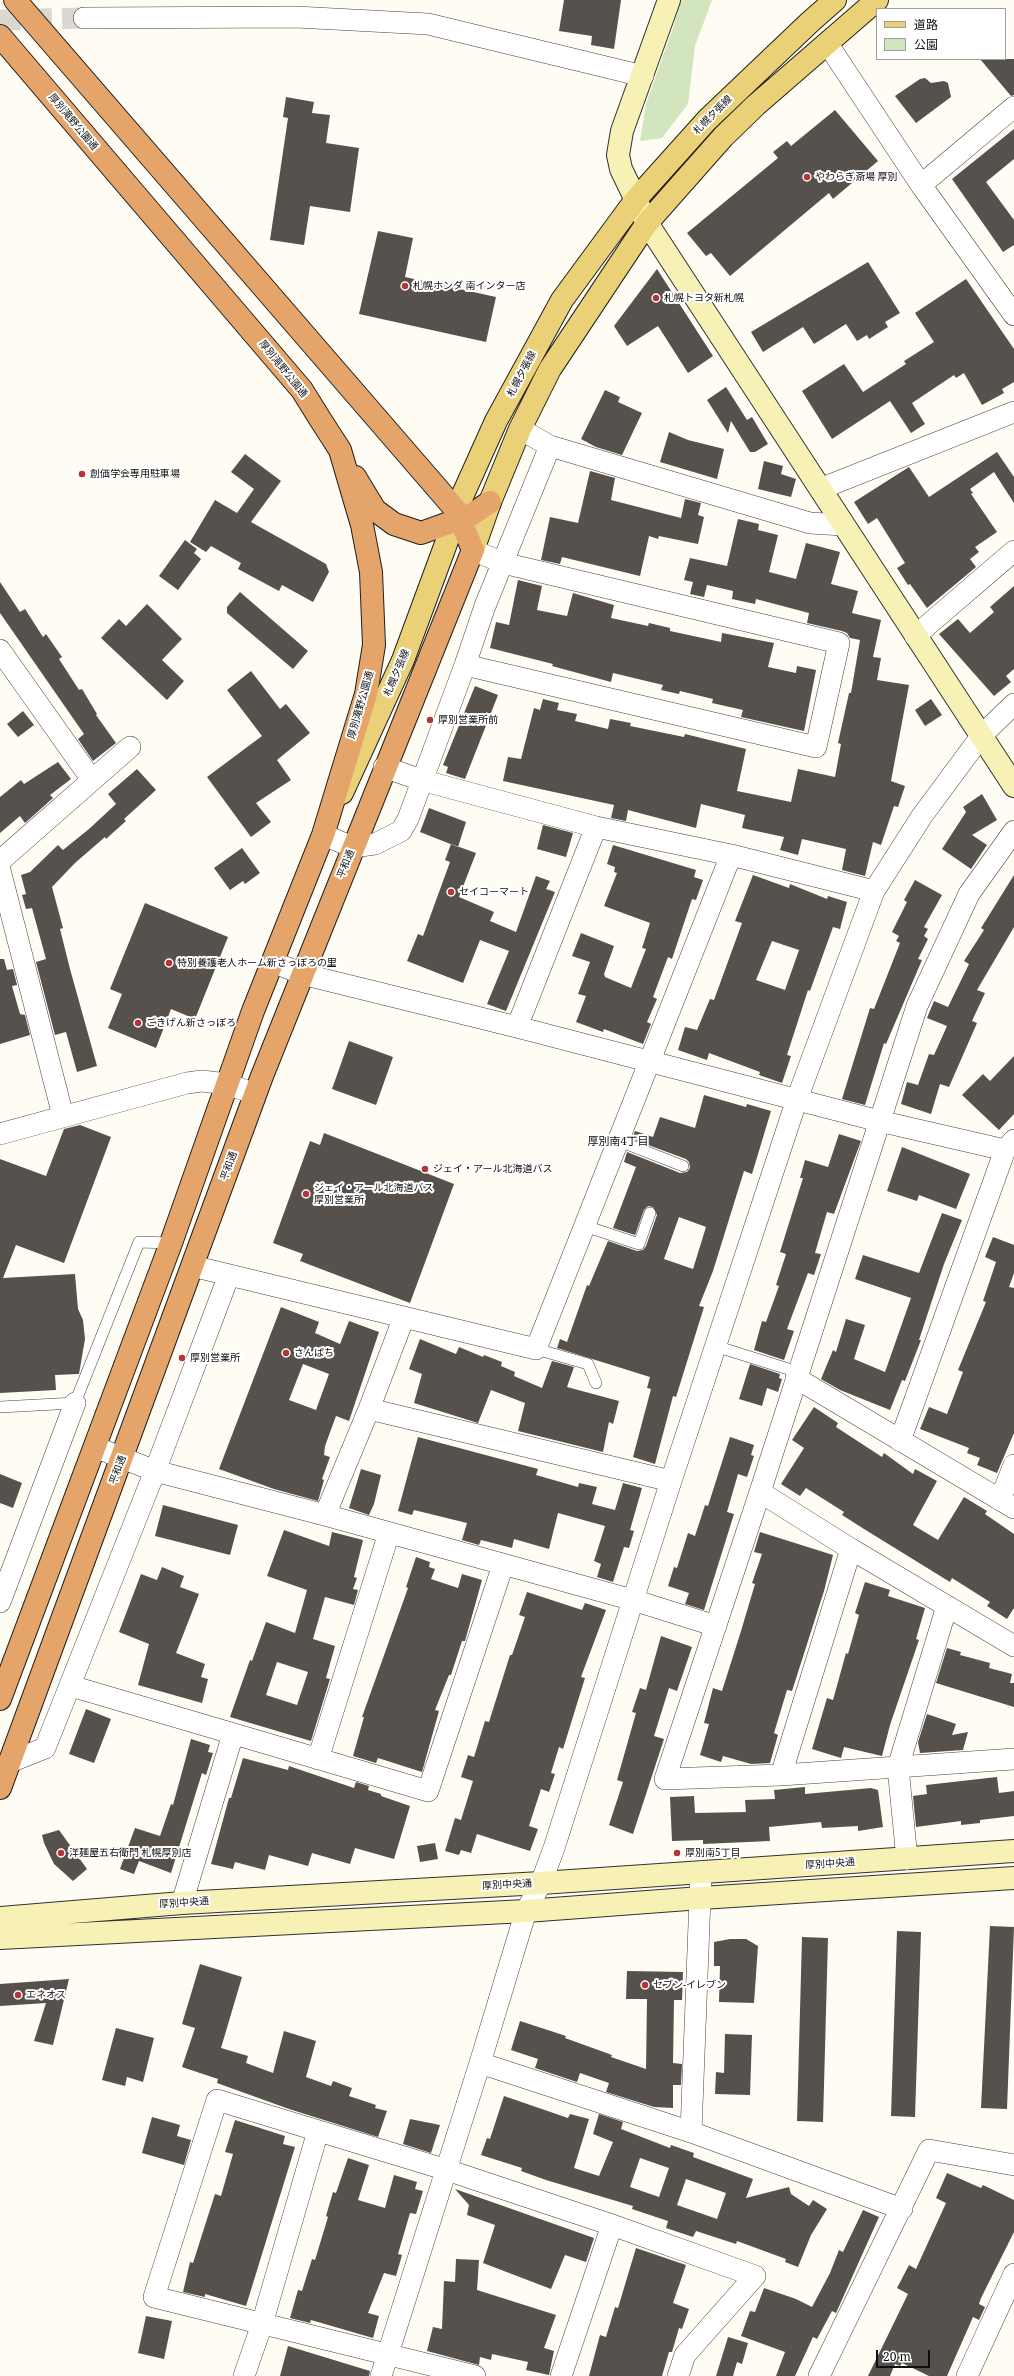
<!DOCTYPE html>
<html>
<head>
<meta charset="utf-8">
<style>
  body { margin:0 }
  #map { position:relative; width:1014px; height:2376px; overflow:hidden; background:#fefcf3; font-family:"Noto Serif","Noto Sans JP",serif }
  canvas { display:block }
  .legend { position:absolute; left:876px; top:8px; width:130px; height:52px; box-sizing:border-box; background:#fff; border:1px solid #9f9f9f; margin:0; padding:5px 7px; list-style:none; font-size:12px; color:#0f0f0f }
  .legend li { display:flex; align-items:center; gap:8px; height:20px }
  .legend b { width:20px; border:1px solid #9f9f9f }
  .scale { position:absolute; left:876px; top:2350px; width:54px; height:18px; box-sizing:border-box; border:2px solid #0f0f0f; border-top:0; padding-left:5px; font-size:12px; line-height:14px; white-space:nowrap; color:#0f0f0f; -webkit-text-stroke:3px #fff; paint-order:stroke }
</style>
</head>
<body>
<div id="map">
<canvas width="1014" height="2376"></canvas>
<ul class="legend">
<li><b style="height:5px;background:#ead177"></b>道路</li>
<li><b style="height:11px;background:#d2e5bf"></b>公園</li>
</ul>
<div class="scale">20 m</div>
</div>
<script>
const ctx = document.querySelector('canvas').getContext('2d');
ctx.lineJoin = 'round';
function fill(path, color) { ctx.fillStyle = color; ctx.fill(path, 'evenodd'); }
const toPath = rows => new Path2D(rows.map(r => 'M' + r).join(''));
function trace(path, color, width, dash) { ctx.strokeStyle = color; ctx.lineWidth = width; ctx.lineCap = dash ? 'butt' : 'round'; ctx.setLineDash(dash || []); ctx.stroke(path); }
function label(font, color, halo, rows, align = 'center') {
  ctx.font = font + ' "Noto Serif","Noto Sans JP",serif'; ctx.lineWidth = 4; ctx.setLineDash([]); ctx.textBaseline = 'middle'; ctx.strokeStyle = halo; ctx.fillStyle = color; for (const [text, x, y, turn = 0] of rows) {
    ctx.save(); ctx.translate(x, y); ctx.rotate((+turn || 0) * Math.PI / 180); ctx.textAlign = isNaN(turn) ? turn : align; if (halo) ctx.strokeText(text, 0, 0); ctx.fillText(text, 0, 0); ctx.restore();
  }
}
const green = toPath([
  [680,0,712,0,695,46,688,104,662,138,640,141,646,104,674,25]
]);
const building = toPath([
  [564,0,621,0,614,49,591,45,592,36,559,31],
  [980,59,1014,59,1014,95,1011,96],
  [925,78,931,83,944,81,948,83,951,97,916,123,895,96,920,79],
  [286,97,314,102,312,113,330,115,326,143,359,148,350,212,310,206,304,245,270,240,288,118,283,117],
  [835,110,878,161,833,199,829,193,730,276,711,253,706,256,687,233,778,158,773,152,787,141,791,146],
  [1014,129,1014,159,986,182,1014,220,1014,245,1003,252,952,179],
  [378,231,413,238,405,277,496,297,486,342,359,314],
  [868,262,900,313,885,322,888,327,869,339,867,335,857,341,846,324,814,344,803,327,763,352,751,332],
  [657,269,713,356,688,373,658,326,627,346,614,326],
  [966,279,1014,349,1014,382,1002,389,1004,393,982,405,964,373,956,378,954,375,912,403,925,424,911,433,890,401,832,439,802,391,844,364,863,392,906,364,904,361,934,342,915,313],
  [726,387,747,420,752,417,768,444,755,452,750,452,731,421,728,433,707,400],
  [605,390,620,397,618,402,642,413,622,455,596,447,581,439],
  [669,432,688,440,724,449,717,479,660,462],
  [997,452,1014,477,1014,503,994,472,970,489,973,493,971,494,997,532,975,547,979,552,970,559,976,567,927,608,910,584,908,585,897,568,905,563,877,518,868,524,854,502,909,467,929,497],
  [245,454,281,481,251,522,326,564,329,572,313,602,282,585,279,591,238,569,241,563,211,546,206,552,190,542,215,500,237,513,254,489,231,472],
  [764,461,783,466,781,474,796,479,791,497,758,489],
  [590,471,615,478,611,500,681,518,685,499,701,503,698,515,704,517,698,544,659,536,658,539,649,536,640,576,562,557,560,564,541,560,550,517,578,523],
  [738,519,759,524,758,530,778,535,769,572,796,579,806,543,840,552,831,584,858,591,852,613,881,620,873,657,881,658,877,680,909,685,891,781,905,786,898,807,894,806,881,845,873,842,865,876,842,870,846,849,802,839,798,855,780,850,784,837,742,828,745,815,701,804,696,828,628,810,626,821,611,818,614,805,503,781,508,757,521,759,534,708,540,710,543,699,559,703,557,710,577,714,575,721,608,729,610,719,631,723,630,726,684,737,685,734,746,749,737,791,791,802,798,769,835,777,841,744,838,743,849,693,851,693,860,640,850,638,847,633,842,631,807,623,809,613,756,599,755,604,732,599,733,591,707,585,704,597,690,594,693,582,684,580,690,558,727,566],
  [185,540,197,549,194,553,201,559,178,590,159,576],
  [518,580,542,586,537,610,567,616,573,593,614,605,611,618,648,626,649,623,670,628,670,631,721,642,722,633,774,643,768,667,796,673,797,666,816,670,804,731,741,717,743,710,712,703,713,699,680,691,679,694,661,690,663,685,613,673,611,682,552,666,553,664,490,648,496,622,509,625],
  [0,582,20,612,25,609,43,637,46,634,62,657,59,659,79,690,82,689,97,714,96,715,116,743,93,761,78,739,84,734,0,613],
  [1014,586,1014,669,1006,676,1011,682,994,696,939,634,958,619,970,633,994,612,990,607],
  [240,592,308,651,293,669,227,613,227,607],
  [147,604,182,639,162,660,184,681,167,700,101,638,119,619,126,626],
  [251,671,280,709,286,704,310,733,277,760,291,780,256,803,271,822,251,837,207,777,262,736,227,690],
  [475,686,498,695,465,779,446,773,448,767,443,765],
  [931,699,942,715,925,726,915,710],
  [23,711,34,725,18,737,7,724],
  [58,762,71,779,50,795,53,798,25,823,20,816,0,833,0,797,21,780,24,784],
  [137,769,156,790,124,819,126,821,106,839,105,837,75,863,52,887,63,928,60,929,70,969,97,1066,77,1072,66,1032,55,1035,36,962,46,959,32,908,26,909,22,895,26,894,21,875,30,872,58,845,63,850,89,829,116,804,108,794],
  [982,794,997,820,972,835,987,845,971,869,942,849,966,812,963,807],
  [429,808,466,822,458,847,420,832],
  [543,825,573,833,566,857,537,849],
  [451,844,476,853,459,897,494,912,490,921,516,932,536,876,550,881,546,889,555,892,506,1011,487,1004,509,951,480,940,463,983,407,961,418,934,423,936,450,862,445,860],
  [613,845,696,870,694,877,703,880,696,900,692,899,672,959,668,957,653,997,657,999,647,1022,651,1024,643,1044,604,1029,603,1032,576,1022,586,996,578,994,590,962,572,956,581,933,614,946,604,974,605,977,631,988,646,949,642,948,650,923,604,906,617,873,614,872,615,867,607,864],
  [242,848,260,873,245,884,243,881,230,890,214,868],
  [753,875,789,888,790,884,827,899,828,896,847,902,840,929,833,927,810,991,808,990,787,1055,791,1056,782,1083,759,1075,760,1072,709,1053,707,1060,678,1050,685,1027,697,1030,710,999,714,1000,742,923,735,921],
  [772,941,799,950,785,990,756,980],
  [1014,875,1014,927,977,990,985,993,972,1021,977,1023,949,1087,940,1084,931,1114,901,1104,907,1082,918,1085,929,1054,934,1055,947,1026,927,1018,934,1001,948,1007,969,964,964,961,984,930,981,928],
  [915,880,942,895,924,927,928,929,924,936,928,939,918,959,922,960,886,1044,884,1043,865,1105,842,1099,870,1008,874,1009,900,943,896,941,899,936,892,932,907,902,904,900],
  [145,903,228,937,195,1019,171,1009,156,1048,108,1028,122,994,110,989],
  [0,959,4,959,7,970,13,969,17,985,12,986,20,1014,25,1015,30,1035,0,1044],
  [349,1041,393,1057,376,1105,332,1089],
  [1014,1056,1014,1114,999,1130,962,1095,983,1074,990,1081],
  [704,1095,746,1107,747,1104,771,1111,752,1174,744,1171,713,1271,699,1306,704,1307,676,1397,673,1396,655,1464,633,1457,651,1389,647,1388,650,1377,557,1348,560,1339,567,1342,587,1285,589,1286,608,1241,637,1251,643,1250,646,1246,657,1215,653,1207,648,1206,644,1210,635,1235,613,1228,636,1167,624,1162,627,1152,680,1173,687,1172,690,1168,689,1162,686,1159,632,1139,635,1131,653,1137,660,1117,695,1128],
  [679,1217,706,1227,693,1269,664,1259],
  [80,1125,111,1137,64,1263,16,1245,3,1278,75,1274,78,1309,83,1320,85,1339,79,1374,55,1375,56,1390,0,1393,0,1159,46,1176,64,1129],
  [324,1133,454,1184,410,1303,300,1261,303,1254,273,1243,310,1141,320,1145],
  [839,1134,861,1141,834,1214,827,1212,815,1253,821,1254,814,1275,808,1273,787,1329,794,1331,784,1360,754,1350,762,1321,766,1322,779,1286,776,1285,786,1254,780,1252,803,1178,800,1178,805,1160,828,1167],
  [902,1147,970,1174,956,1209,919,1195,917,1201,887,1191],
  [942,1213,962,1220,944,1264,919,1340,921,1340,905,1381,902,1380,890,1410,840,1390,821,1379,833,1350,836,1352,846,1319,865,1325,854,1359,885,1372,911,1298,855,1279,863,1255,919,1273],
  [993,1237,1014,1245,1014,1273,1009,1287,1014,1288,1014,1433,997,1473,977,1465,980,1458,967,1453,969,1448,920,1429,929,1407,947,1414,963,1372,958,1370,986,1302,983,1301,996,1262,985,1257],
  [281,1307,319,1322,315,1333,340,1344,349,1321,379,1332,349,1421,336,1416,325,1446,324,1455,330,1457,322,1479,324,1480,318,1501,274,1489,219,1469],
  [303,1364,329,1374,316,1410,289,1400],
  [420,1339,456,1354,459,1347,483,1357,484,1355,502,1362,501,1366,515,1372,514,1376,542,1388,552,1361,574,1367,567,1387,619,1401,613,1424,609,1422,603,1452,518,1431,525,1403,491,1390,478,1423,414,1403,422,1374,409,1369],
  [750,1364,780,1374,779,1378,782,1379,778,1392,767,1388,762,1406,739,1399],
  [814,1407,838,1423,836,1427,882,1457,884,1453,913,1474,915,1469,937,1481,913,1525,938,1540,964,1497,987,1511,985,1514,1014,1534,1014,1608,1007,1619,987,1606,990,1602,952,1578,950,1582,864,1529,842,1515,844,1512,806,1488,800,1496,781,1484,804,1448,792,1440],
  [418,1437,538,1469,536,1475,578,1487,579,1483,597,1487,592,1504,615,1510,623,1483,642,1488,630,1530,634,1531,629,1548,624,1547,613,1582,597,1577,601,1564,594,1561,605,1526,558,1513,549,1549,514,1539,512,1548,481,1540,479,1545,462,1540,467,1523,414,1510,412,1515,398,1511],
  [730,1437,754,1445,751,1455,754,1456,747,1477,738,1474,727,1512,734,1514,704,1610,685,1604,689,1593,668,1586,674,1567,677,1568,688,1533,695,1536,705,1505,708,1506],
  [361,1469,381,1475,374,1504,369,1515,349,1508],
  [0,1474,22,1483,13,1508,0,1503],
  [163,1505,238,1525,230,1555,155,1536],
  [284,1530,329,1546,332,1532,363,1540,354,1577,357,1578,353,1589,358,1590,354,1605,325,1597,313,1639,335,1646,326,1678,330,1679,311,1741,230,1717,250,1660,252,1661,266,1622,295,1633,307,1590,267,1576],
  [277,1662,308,1672,297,1705,266,1695],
  [760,1532,833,1555,824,1591,792,1691,787,1690,774,1733,778,1735,770,1763,751,1764,723,1756,721,1762,700,1755,709,1724,704,1723,713,1688,722,1691,741,1631,755,1584,752,1583,762,1554,754,1552],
  [416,1557,430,1562,429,1567,435,1569,431,1579,458,1588,462,1574,482,1580,465,1641,462,1641,451,1675,449,1675,435,1710,439,1711,422,1772,378,1758,376,1763,353,1756,364,1717,362,1717,408,1588,406,1587],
  [162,1567,184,1576,180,1587,199,1594,176,1653,205,1664,201,1677,208,1679,202,1703,138,1685,149,1644,119,1632,141,1574,157,1580],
  [865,1582,890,1590,888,1596,925,1608,916,1639,919,1640,890,1725,882,1756,844,1747,841,1758,812,1749,827,1698,833,1700,846,1653,848,1654,859,1615,855,1613],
  [527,1592,582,1610,585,1603,606,1610,581,1677,585,1678,563,1749,559,1747,551,1773,555,1774,549,1792,541,1789,529,1826,538,1829,530,1851,477,1834,471,1853,461,1850,459,1855,445,1851,455,1818,461,1820,473,1781,461,1777,468,1755,474,1757,485,1721,489,1722,510,1655,512,1655,525,1617,519,1615],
  [661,1636,692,1647,677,1691,669,1688,654,1736,664,1739,633,1834,609,1825,623,1782,617,1780,636,1713,632,1712,640,1688,646,1690],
  [947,1648,961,1652,960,1655,990,1663,989,1668,1012,1674,1010,1683,1014,1683,1014,1707,936,1683],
  [86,1709,111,1719,94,1763,69,1754],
  [927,1714,956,1724,952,1735,968,1732,963,1750,920,1753,918,1742],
  [191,1739,210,1745,208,1752,213,1753,206,1775,202,1773,171,1873,139,1861,134,1874,120,1869,135,1828,160,1836,171,1804,173,1805],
  [243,1758,288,1770,289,1766,354,1788,356,1782,369,1786,368,1790,381,1794,381,1796,410,1806,394,1859,355,1848,350,1864,312,1853,308,1866,269,1855,265,1870,235,1862,233,1869,211,1864,229,1798,231,1798],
  [997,1777,999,1793,1014,1791,1014,1816,980,1820,980,1823,961,1825,961,1821,916,1827,913,1796,927,1794,926,1785],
  [805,1787,805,1794,871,1788,878,1790,883,1827,858,1831,858,1826,822,1828,821,1822,769,1827,770,1841,703,1844,703,1840,672,1841,670,1797,694,1796,695,1813,746,1812,745,1800,775,1799,774,1790],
  [59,1830,87,1869,73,1881,54,1864,44,1843,42,1835],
  [435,1843,438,1859,420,1862,417,1846],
  [990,1926,1014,1927,1007,2109,981,2108],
  [897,1931,921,1932,915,2117,891,2116],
  [802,1937,828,1938,823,2122,797,2121],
  [730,1939,746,1939,758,1946,754,2003,719,2002,720,1966,714,1966,714,1942],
  [200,1964,242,1977,221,2048,248,2056,246,2063,273,2073,284,2031,316,2041,306,2077,331,2086,333,2081,352,2088,349,2096,376,2105,375,2108,387,2111,378,2137,289,2109,217,2083,218,2079,182,2067,195,2028,182,2024],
  [627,1971,683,1972,682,2000,674,2000,673,2063,682,2064,681,2085,673,2085,673,2108,654,2107,606,2092,609,2083,580,2073,577,2082,535,2068,538,2059,511,2050,520,2021,566,2036,565,2038,612,2055,611,2057,646,2069,647,1999,626,1999],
  [69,1979,53,2045,34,2041,46,2003,0,2006,0,1984],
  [116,2028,154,2038,143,2082,127,2077,125,2086,102,2080],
  [725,2034,752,2035,750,2095,715,2094,716,2072,724,2073],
  [504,2096,568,2118,570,2114,589,2119,574,2168,599,2176,613,2142,593,2134,599,2114,623,2122,621,2129,670,2148,671,2145,694,2153,693,2157,753,2179,746,2198,789,2187,791,2194,809,2206,813,2200,827,2209,811,2235,798,2267,785,2262,786,2259,737,2241,736,2244,696,2231,693,2237,666,2228,668,2221,632,2209,633,2206,546,2180,521,2171,522,2168,481,2155,487,2138,490,2139],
  [640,2158,669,2168,659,2197,630,2187],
  [686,2179,726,2193,717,2219,677,2205],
  [152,2117,180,2125,177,2136,191,2140,184,2165,142,2153],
  [410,2119,440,2125,431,2153,403,2144],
  [235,2120,285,2136,283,2144,295,2147,246,2306,205,2294,205,2297,183,2292,190,2262,193,2263,215,2194,221,2196,233,2154,225,2152],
  [348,2158,369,2165,358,2200,385,2208,394,2175,417,2182,415,2189,423,2191,416,2214,410,2213,398,2254,402,2255,396,2276,384,2273,368,2313,379,2316,373,2338,311,2320,310,2323,290,2318,298,2290,302,2291,312,2259,315,2260,328,2217,326,2216,333,2192,336,2193],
  [947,2173,981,2188,983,2185,1014,2200,1014,2232,981,2298,979,2304,985,2307,979,2320,973,2317,947,2376,929,2376,902,2363,900,2366,895,2364,890,2376,868,2376,908,2294,897,2288,909,2265,916,2269,946,2203,936,2198],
  [455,2189,594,2238,586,2262,565,2255,551,2289,483,2263,495,2225,467,2215,469,2205],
  [863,2210,879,2217,836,2313,832,2311,817,2339,813,2337,795,2376,776,2376,785,2352,741,2336,750,2311,755,2312,764,2288,796,2299,812,2307,830,2273,839,2250,843,2252],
  [636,2248,686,2265,673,2303,689,2309,682,2329,679,2328,672,2352,669,2352,662,2376,589,2376,600,2335,606,2337,615,2307,618,2308],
  [456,2259,479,2260,477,2290,556,2315,544,2348,554,2351,549,2375,526,2370,528,2362,492,2354,491,2360,480,2357,479,2365,427,2351,433,2327,442,2329,444,2281,455,2282],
  [146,2316,172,2321,164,2359,138,2353],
  [728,2337,748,2343,742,2364,737,2362,733,2376,716,2376],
  [288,2346,370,2371,369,2376,280,2376]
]);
const streetTunnel = toPath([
  [0,20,84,18]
]);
const lane = toPath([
  [619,1141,683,1166],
  [585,1226,639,1244,650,1213],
  [715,1346,798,1372],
  [536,1349,588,1364,596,1383],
  [0,1407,75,1403,139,1242,171,1243]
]);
const street = toPath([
  [84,18,296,17,428,24,643,76],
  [827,43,921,185,1014,315],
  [921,185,1014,107],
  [520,429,550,446,810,523,843,525],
  [820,489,1014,412],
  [915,636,1014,551],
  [0,650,92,780],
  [465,665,816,747,839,643,503,563,473,550],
  [384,767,421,780,596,827,731,855,874,891],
  [1014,831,969,894,917,1006,760,1492,665,1779,781,1775,1014,1759],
  [323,835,353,847,375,844,401,831,408,819,465,665,485,606,550,446],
  [0,861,130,747],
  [0,870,63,1116],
  [273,962,302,974,517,1027,879,1121,1005,1150],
  [517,1027,596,827],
  [0,1134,187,1083,202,1081,227,1084,255,1094],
  [192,1266,536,1349,731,855],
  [796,1378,1014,1508],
  [369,1409,671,1481],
  [900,1441,1005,1150,1014,1140],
  [95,1447,155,1471,325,1515,633,1600,716,1626],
  [760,1492,851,1549,1014,1646],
  [1000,1500,1014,1465],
  [325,1515,369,1409,404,1317],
  [0,1602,75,1403],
  [71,1686,428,1791,503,1565],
  [318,1759,389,1533],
  [10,1762,45,1748,155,1471,229,1275],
  [781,1775,851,1549],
  [907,1859,898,1767,947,1606],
  [182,1903,233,1734],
  [480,2063,691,2132,902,2209],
  [691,2132,701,1872],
  [244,2376,262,2324,318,2131],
  [381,2376,480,2063,526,1911,541,1883,554,1848,671,1481,797,1099,874,891,922,816,982,735,1014,704],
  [475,2376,154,2297,217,2100,447,2170,612,2225,755,2276,685,2355,678,2376],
  [561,2376,612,2225],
  [819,2376,929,2150,1014,2165],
  [967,2376,1014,2274]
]);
const secondary = toPath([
  [669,0,622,131,618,155,621,169,647,223,1014,786],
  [0,1918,182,1903,541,1883,1014,1851],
  [0,1938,526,1911,701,1898,1014,1878]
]);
const primary = toPath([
  [473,550,490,502,520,429,550,369,647,223,723,137,756,105,877,0],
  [342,793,403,660,454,522,456,510,496,421,562,300,637,198,707,120,810,22,835,0]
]);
const highway = toPath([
  [0,36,302,390,320,419,340,450,362,525,371,572,374,645,366,694,323,835,253,1011,171,1243,0,1699],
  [355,477,375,510,394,524,421,533,471,515,490,502],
  [0,1788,262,1076,473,550,456,510,15,0]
]);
const markers = [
  [807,177,4,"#b23538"],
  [405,286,4,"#b23538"],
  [656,298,4,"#b23538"],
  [82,474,4,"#b23538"],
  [430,720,4,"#b23538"],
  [451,892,4,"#b23538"],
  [169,963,4,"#b23538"],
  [138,1023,4,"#b23538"],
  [425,1169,4,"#b23538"],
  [306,1194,4,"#b23538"],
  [286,1353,4,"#b23538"],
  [182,1358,4,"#b23538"],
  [61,1853,4,"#b23538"],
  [677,1853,4,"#b23538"],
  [645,1985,4,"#b23538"],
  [18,1995,4,"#b23538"]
];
const streetNames = [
  ["札幌夕張線",713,115,-45],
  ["厚別滝野公園通",73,122,50],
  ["厚別滝野公園通",283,369,51],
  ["札幌夕張線",522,374,-62],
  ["札幌夕張線",397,673,-67],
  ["厚別滝野公園通",361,705,-74],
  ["平和通",346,864,-68],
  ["平和通",229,1166,-70],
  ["平和通",118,1470,-70],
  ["厚別中央通",830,1864,-4],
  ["厚別中央通",507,1885,-3],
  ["厚別中央通",184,1903,-4]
];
const poiNames = [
  ["やわらぎ斎場 厚別",815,177],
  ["札幌ホンダ 南インター店",413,286],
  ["札幌トヨタ新札幌",664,298],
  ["創価学会専用駐車場",90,474],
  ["厚別営業所前",438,720],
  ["セイコーマート",459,892],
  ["特別養護老人ホーム新さっぽろの里",177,963],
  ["ごきげん新さっぽろ",146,1023],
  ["ジェイ・アール北海道バス",433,1169],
  ["ジェイ・アール北海道バス",314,1188],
  ["厚別営業所",314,1200],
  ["さんぱち",294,1353],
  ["厚別営業所",190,1358],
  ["洋麺屋五右衛門 札幌厚別店",69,1853],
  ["厚別南5丁目",685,1853],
  ["セブン-イレブン",653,1985],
  ["エネオス",26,1995]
];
const neighbourhoodNames = [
  ["厚別南4丁目",618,1142]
];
fill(green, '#d2e5bf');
fill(building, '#57514d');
trace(streetTunnel, '#dad8d1', 21, [21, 10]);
trace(lane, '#424242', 12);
trace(street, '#424242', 22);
trace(secondary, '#313131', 24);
trace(primary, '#202020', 24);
trace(highway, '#202020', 24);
trace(lane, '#fff', 11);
trace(street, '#fff', 21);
trace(secondary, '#f7f1b5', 22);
trace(primary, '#ead177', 22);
trace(highway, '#e5a56a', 22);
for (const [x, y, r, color] of markers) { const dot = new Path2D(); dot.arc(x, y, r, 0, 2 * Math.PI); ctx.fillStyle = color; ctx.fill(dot); trace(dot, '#fff', 1.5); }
label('10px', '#0f0f0f', '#fff', streetNames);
label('10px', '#0f0f0f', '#fff', poiNames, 'left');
label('11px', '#0f0f0f', '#fff', neighbourhoodNames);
</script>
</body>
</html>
